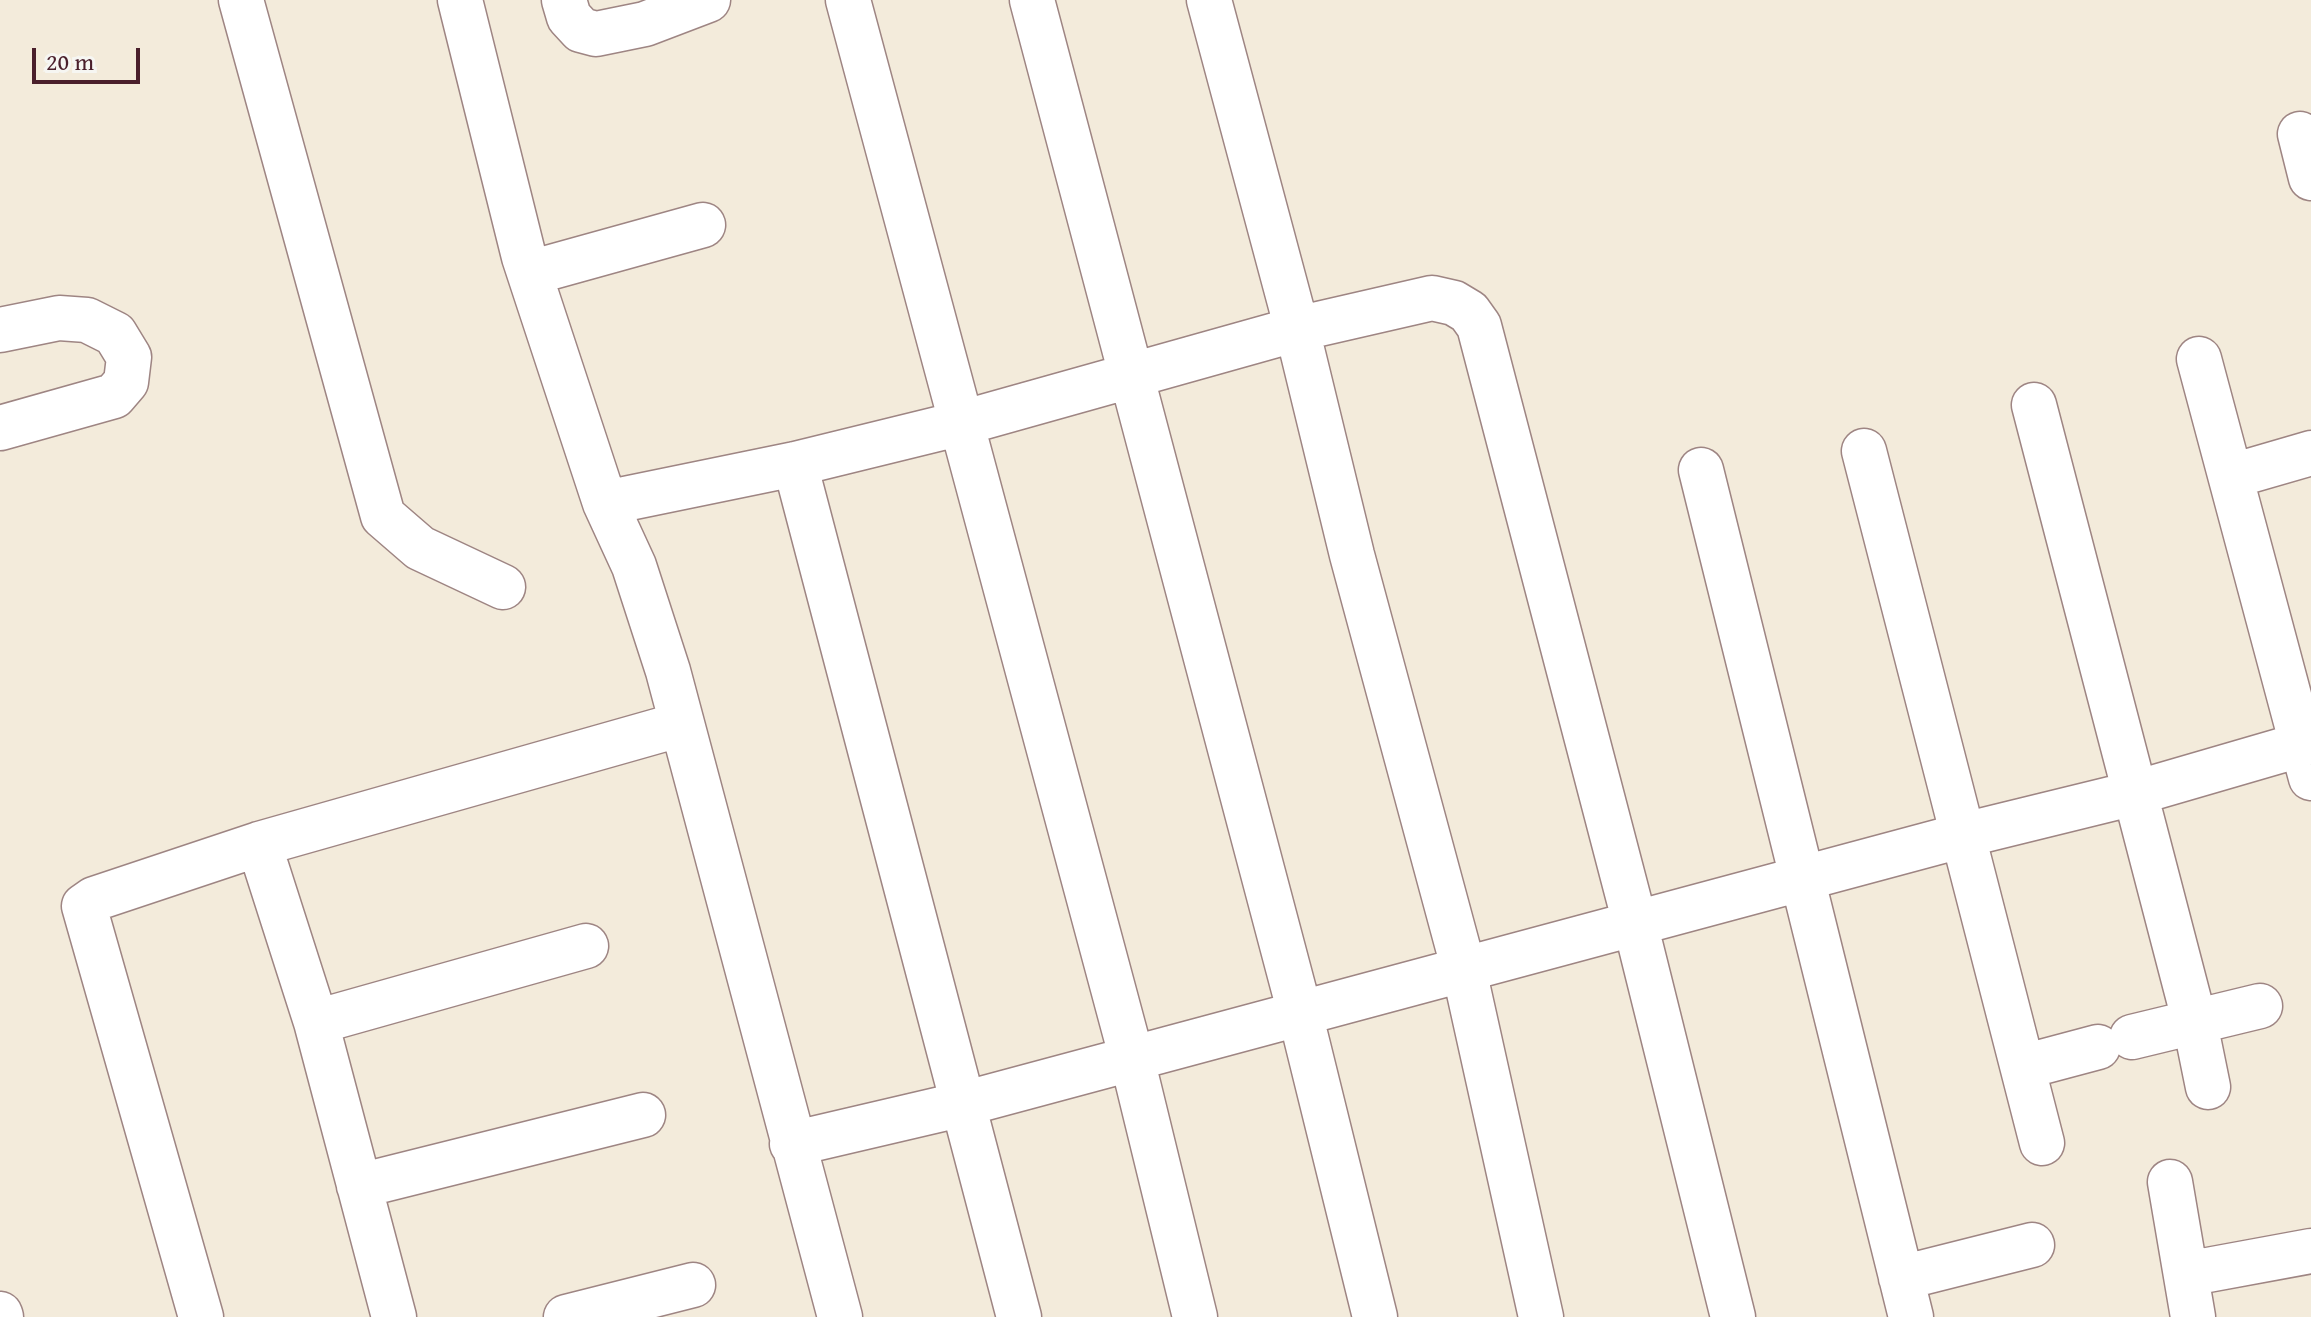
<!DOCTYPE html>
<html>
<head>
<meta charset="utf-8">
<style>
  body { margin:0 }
  #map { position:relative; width:2311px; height:1317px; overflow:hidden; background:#f3ebdb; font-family:"Gentium Book Plus",serif }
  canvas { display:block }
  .scale { position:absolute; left:32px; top:48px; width:108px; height:36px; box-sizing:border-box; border:4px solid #4a1f2b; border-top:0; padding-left:10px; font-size:24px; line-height:28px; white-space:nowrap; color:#4a1f2b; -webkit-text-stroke:6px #f6f6f2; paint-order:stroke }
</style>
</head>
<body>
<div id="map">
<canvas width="2311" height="1317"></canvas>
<div class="scale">20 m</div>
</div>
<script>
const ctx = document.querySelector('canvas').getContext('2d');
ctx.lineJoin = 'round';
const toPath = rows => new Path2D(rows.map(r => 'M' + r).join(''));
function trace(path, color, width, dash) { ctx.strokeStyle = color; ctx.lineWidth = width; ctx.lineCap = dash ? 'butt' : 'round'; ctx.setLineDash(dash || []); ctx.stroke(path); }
const minor = toPath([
  [241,0,383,516,420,548,503,587],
  [460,0,524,257,605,503,634,566,668,671,840,1317],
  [564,0,569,17,581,30,596,34,645,24,708,0],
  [848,0,1132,1059,1195,1317],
  [1032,0,1300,1013,1375,1317],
  [1209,0,1297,329,1352,555,1464,970,1541,1317],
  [2300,134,2311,178],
  [530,273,703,225],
  [0,330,59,318,87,320,115,334,129,357,126,382,114,396,0,428],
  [2199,359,2311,778],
  [2034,405,2195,1023,2208,1087],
  [1864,451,2042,1143],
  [795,464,1019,1317],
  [1701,470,1911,1317],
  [2232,476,2311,453],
  [605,503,795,464,962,423,1297,329,1432,298,1454,303,1469,312,1479,326,1635,923,1733,1317],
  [259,844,316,1022,394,1317],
  [316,1022,586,946],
  [2132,1037,2260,1006],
  [2023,1067,2098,1047],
  [792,1144,963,1104,1964,835,2135,793,2300,745],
  [2170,1182,2193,1317],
  [359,1186,643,1115],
  [2186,1274,2311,1251],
  [1901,1278,2032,1245],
  [0,1314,1,1317],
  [201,1317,84,906,94,899,259,844,682,724],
  [566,1317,693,1285]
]);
trace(minor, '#9e8583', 47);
trace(minor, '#fff', 44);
</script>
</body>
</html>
